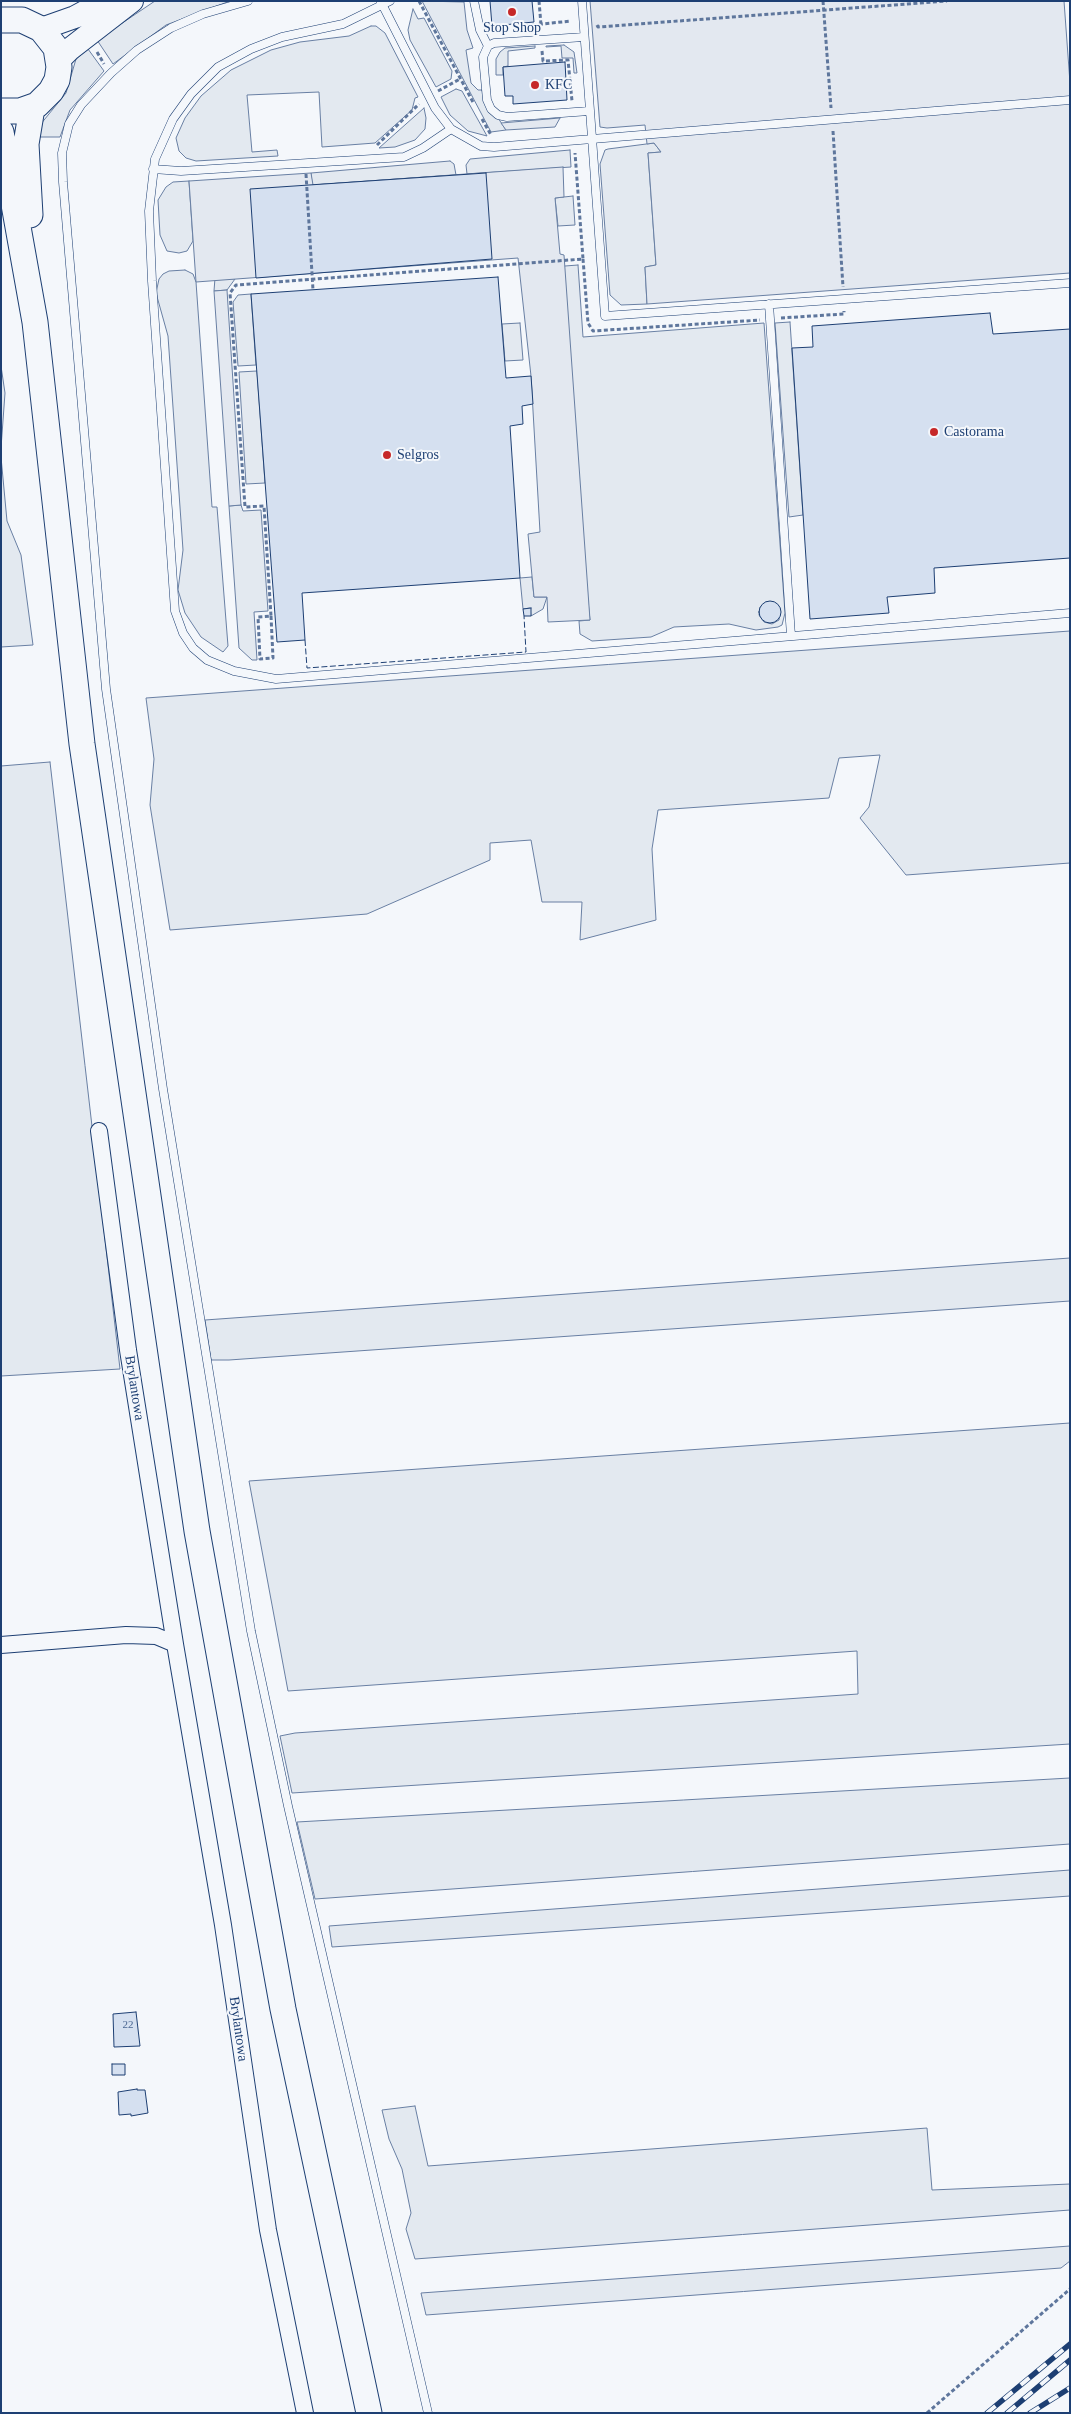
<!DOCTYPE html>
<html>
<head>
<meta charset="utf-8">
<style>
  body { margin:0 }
  #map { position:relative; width:1071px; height:2414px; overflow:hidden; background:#f4f7fb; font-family:Georgia,serif }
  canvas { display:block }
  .frame { position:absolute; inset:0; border:2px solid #1d3f73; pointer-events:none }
</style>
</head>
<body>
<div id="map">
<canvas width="1071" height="2414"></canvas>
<div class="frame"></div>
</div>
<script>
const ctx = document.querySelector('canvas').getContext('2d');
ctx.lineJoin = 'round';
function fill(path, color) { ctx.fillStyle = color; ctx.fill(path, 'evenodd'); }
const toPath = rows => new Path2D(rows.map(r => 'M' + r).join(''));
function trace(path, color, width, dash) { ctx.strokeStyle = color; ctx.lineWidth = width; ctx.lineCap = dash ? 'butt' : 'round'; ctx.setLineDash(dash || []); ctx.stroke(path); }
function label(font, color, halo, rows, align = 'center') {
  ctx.font = font + ' Georgia,serif'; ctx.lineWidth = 4; ctx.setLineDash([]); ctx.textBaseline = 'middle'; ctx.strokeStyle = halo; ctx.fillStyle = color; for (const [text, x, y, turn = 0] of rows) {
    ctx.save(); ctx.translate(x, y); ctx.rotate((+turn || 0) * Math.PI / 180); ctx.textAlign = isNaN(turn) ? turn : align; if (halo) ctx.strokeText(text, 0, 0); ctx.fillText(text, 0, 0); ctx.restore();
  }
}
const green = toPath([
  [155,1,230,1,166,25,113,64,97,40,155,1],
  [422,1,464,2,467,30,473,48,466,50,471,83,478,90,482,90,487,109,498,118,506,130,491,132,422,1],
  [413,9,418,19,424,18,452,71,451,79,436,87,410,40,408,30,413,9],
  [371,26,376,26,385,33,418,97,415,98,412,110,375,143,322,147,319,92,247,95,252,152,277,150,278,156,196,161,186,158,179,151,176,138,185,118,201,96,231,70,271,50,300,42,349,36,371,26],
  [564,45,574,52,577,73,574,73,573,58,562,58,561,46,546,47,546,46,564,45],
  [535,46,535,48,508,51,508,66,503,67,503,75,496,75,496,59,500,52,505,48,535,46],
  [88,49,104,71,70,110,60,137,36,137,40,125,66,93,76,59,88,49],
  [456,89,462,91,487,136,468,131,450,115,441,97,456,89],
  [424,108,426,118,425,129,415,140,395,147,379,148,424,108],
  [654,143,661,152,648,153,656,265,645,267,647,304,621,305,610,295,600,164,605,150,608,149,654,143],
  [570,150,571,167,467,174,466,165,470,159,570,150],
  [450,161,454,164,456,175,312,185,311,173,450,161],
  [189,181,193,241,187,251,179,253,167,251,160,235,158,200,166,187,173,182,189,181],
  [573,196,575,225,558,226,555,198,573,196],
  [578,265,583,337,764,323,785,613,782,625,778,627,756,630,729,624,674,627,651,637,592,641,580,634,579,621,590,620,552,267,578,265],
  [766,602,774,602,780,608,779,620,772,624,764,622,759,615,760,607,766,602],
  [185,270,193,274,196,282,212,507,217,507,228,646,223,652,201,637,185,613,178,590,183,550,168,336,156,293,159,279,163,274,169,271,185,270],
  [215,278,235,279,227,290,214,291,215,278],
  [251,294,256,365,238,366,233,302,238,295,251,294],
  [790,322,803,515,789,517,775,323,790,322],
  [520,323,523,360,505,361,502,324,520,323],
  [1,366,5,393,1,448,1,366],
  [257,371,265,483,246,484,239,372,257,371],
  [1,457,7,521,21,555,33,645,1,647,1,457],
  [241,505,243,511,261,510,268,611,254,612,257,660,252,660,239,648,229,506,241,505],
  [532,577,534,597,547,597,543,609,531,616,530,608,523,609,520,578,532,577],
  [1070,631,1070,863,906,875,860,818,869,807,880,755,839,758,829,798,658,810,652,849,656,920,580,940,582,902,542,902,531,840,490,843,490,860,367,914,170,930,150,805,154,759,146,698,1070,631],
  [50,762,120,1369,1,1376,1,766,50,762],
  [1070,1258,1070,1301,229,1360,211,1360,205,1320,1070,1258],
  [1070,1423,1070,1744,292,1793,280,1736,295,1733,858,1694,857,1651,288,1691,249,1481,1070,1423],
  [1070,1778,1070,1844,315,1899,297,1822,1070,1778],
  [1070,1870,1070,1896,332,1947,329,1926,1070,1870],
  [415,2106,428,2166,927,2128,932,2190,1070,2184,1070,2210,415,2259,406,2229,411,2213,402,2169,389,2139,382,2110,415,2106],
  [1070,2246,1070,2261,1061,2268,426,2315,421,2293,1070,2246]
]);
const parking = toPath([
  [590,1,1064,1,1070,83,1070,273,647,304,645,267,656,265,648,153,661,152,654,143,647,144,645,125,607,128,600,127,590,1],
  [560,118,555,127,506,130,501,123,560,118],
  [563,167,564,197,555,198,560,254,564,255,590,620,548,622,547,597,534,597,528,534,540,532,531,376,518,258,196,282,189,181,311,173,313,185,563,167],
  [227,290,241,505,229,506,214,291,227,290]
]);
const building = toPath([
  [490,1,532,1,534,22,492,26,490,1],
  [565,62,567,100,513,104,513,96,505,96,503,67,565,62],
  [486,173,492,259,256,278,250,189,486,173],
  [498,277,506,378,531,376,533,404,522,406,523,424,510,426,520,578,302,593,305,640,277,642,251,294,498,277],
  [990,313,993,334,1070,329,1070,558,934,568,935,593,887,597,889,613,810,619,792,348,813,347,812,326,990,313],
  '759 612a11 11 0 1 1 22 0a11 11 0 1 1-22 0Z',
  [531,608,531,616,524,616,523,609,531,608],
  [136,2012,140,2046,114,2047,113,2014,136,2012],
  [112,2064,125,2064,125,2075,112,2075,112,2064],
  [137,2089,137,2090,145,2090,148,2113,131,2116,131,2114,119,2115,118,2092,137,2089]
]);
const path = toPath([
  [419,1,474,104],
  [539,1,541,25],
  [823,1,831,108],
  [597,25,598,27,947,1],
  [513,27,571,21],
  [542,51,543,61,568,60,572,101],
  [97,52,104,64],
  [438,91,460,79],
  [482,119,491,135],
  [833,131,843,287],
  [377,145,419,104],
  [306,174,313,290],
  [583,259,588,323,593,331,760,320],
  [781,318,844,314,844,311],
  [271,616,273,658,260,659,258,617,271,616,264,506,245,507,230,293,236,285,583,259,575,153],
  [927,2413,1070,2289]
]);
const service = toPath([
  [248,1,203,14,171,28,137,50,111,73,81,105,69,124,62,153,63,182,106,689,163,1089,251,1631,288,1806,428,2413],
  [390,1,343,24,282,37,251,49,218,67,191,94,173,119,155,159,149,211,152,281,175,611,183,633,193,648,207,660,234,671,276,679,1070,613],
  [474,1,480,30,488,46],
  [582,1,605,316,1070,283],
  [381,2,435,108,451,129,481,146,494,147,1070,100],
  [584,37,494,43,488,46,483,57,487,100,491,109,498,115,507,117,589,111],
  [153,169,181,171,404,157,423,148,451,129],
  [769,304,791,636]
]);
const minor = toPath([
  [99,1131,128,1350,175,1644],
  [1,1645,126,1635,156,1636,175,1644,223,1925,268,2230,305,2413]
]);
const secondary = toPath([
  [41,29,75,17,105,1],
  [59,60,70,49,132,1]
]);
const primary = toPath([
  [1,20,22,20,41,29,56,48,59,67,57,80,51,91,37,105,20,111,1,111],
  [1,132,35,322,82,744,197,1531,283,2009,369,2413],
  [30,215,26,144,32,108]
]);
const rail = toPath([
  [987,2413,1070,2344],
  [1007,2413,1070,2360],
  [1030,2413,1070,2388]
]);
const fence = toPath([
  [305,640,307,668,526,652,524,616]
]);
const markers = [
  [512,12,5,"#c62828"],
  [535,85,5,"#c62828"],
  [934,432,5,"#c62828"],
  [387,455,5,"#c62828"]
];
const numberNames = [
  ["22",128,2025]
];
const poiNames = [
  ["Stop Shop",512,28,"center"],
  ["KFC",545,85],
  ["Castorama",944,432],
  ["Selgros",397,455]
];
const streetNames = [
  ["Brylantowa",134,1388,81],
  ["Brylantowa",238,2029,82]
];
fill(green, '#e3e9f0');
trace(green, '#687fa3', 1);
fill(parking, '#e3e8f0');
trace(parking, '#687fa3', 1);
fill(building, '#d5e0f0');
trace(building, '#1d3f73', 1);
trace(service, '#1d3f73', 9);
trace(minor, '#1d3f73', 18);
trace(secondary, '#1d3f73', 24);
trace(primary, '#1d3f73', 27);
trace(path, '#5e769c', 3, [4, 2.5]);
trace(service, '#f4f7fb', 8);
trace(minor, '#f4f7fb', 16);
trace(secondary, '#f4f7fb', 22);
trace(primary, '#f4f7fb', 25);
trace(rail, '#1d3f73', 5.5);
trace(rail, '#f4f7fb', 4, [11]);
trace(fence, '#1d3f73', 1, [6, 2.5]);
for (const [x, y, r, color] of markers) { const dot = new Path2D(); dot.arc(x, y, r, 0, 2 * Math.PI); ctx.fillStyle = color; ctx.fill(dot); trace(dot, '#f4f7fb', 2); }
label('11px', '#4b6792', null, numberNames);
label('14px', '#1d3f73', '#f4f7fb', poiNames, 'left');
label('14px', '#1d3f73', '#f4f7fb', streetNames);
</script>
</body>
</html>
